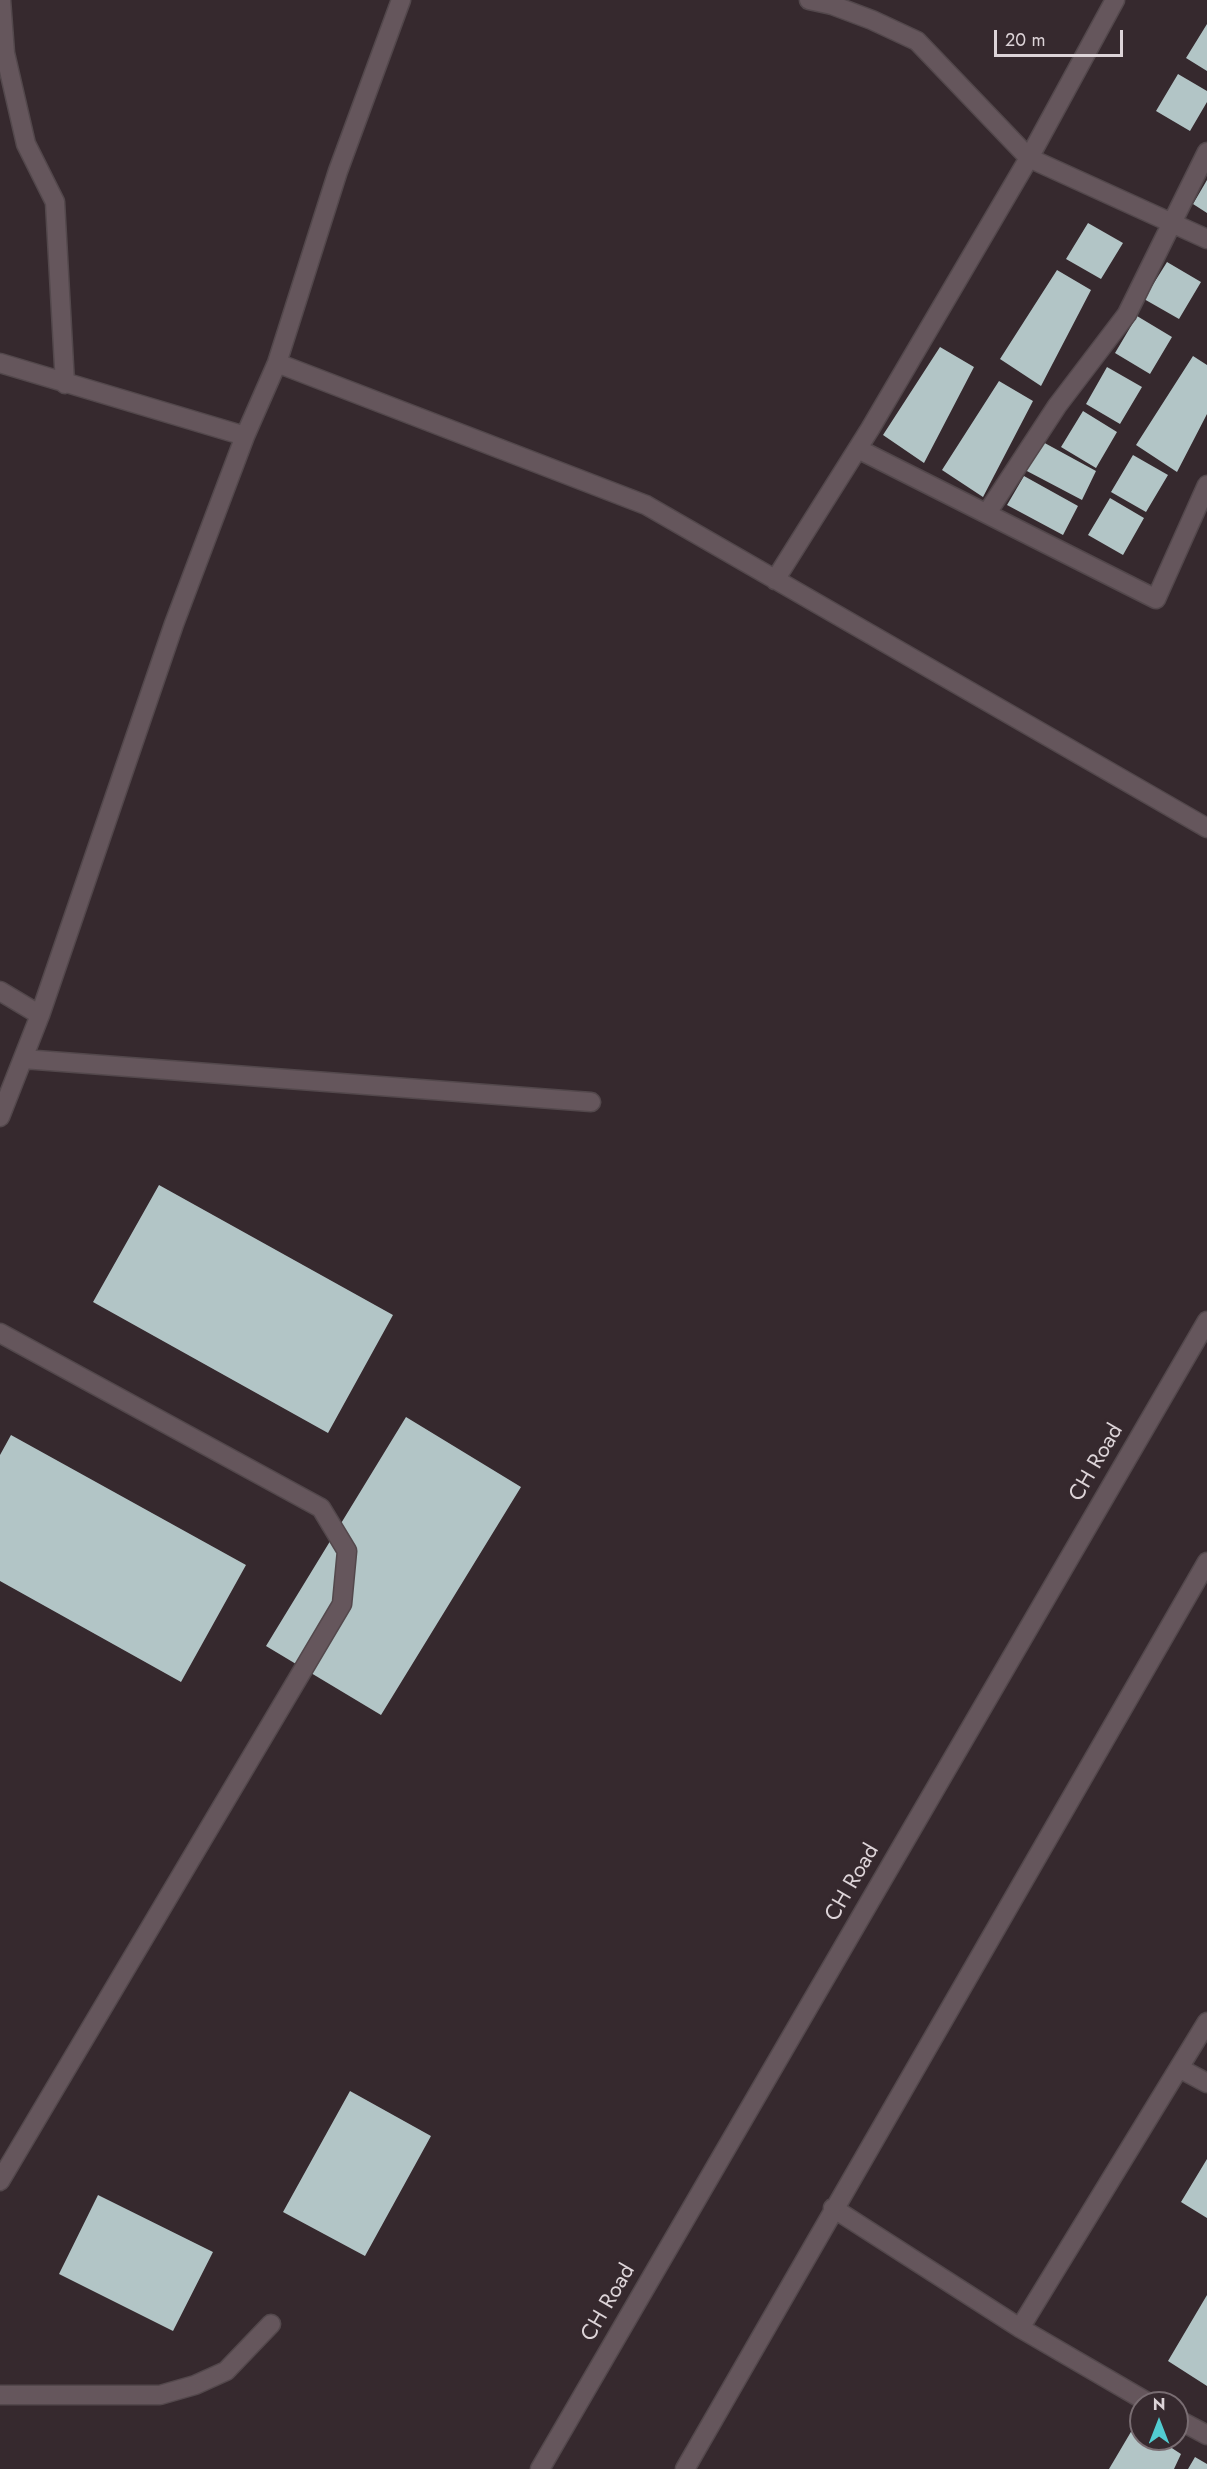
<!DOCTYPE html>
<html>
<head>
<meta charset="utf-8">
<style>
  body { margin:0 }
  #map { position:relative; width:1207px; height:2469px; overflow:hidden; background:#36292e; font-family:Jost,sans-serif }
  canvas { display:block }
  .north { position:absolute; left:1129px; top:2391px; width:60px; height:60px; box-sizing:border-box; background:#36292e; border:2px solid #796d72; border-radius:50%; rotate:0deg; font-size:16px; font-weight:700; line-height:24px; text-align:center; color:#ddd4d8 }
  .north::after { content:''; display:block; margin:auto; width:21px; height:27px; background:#52ccd1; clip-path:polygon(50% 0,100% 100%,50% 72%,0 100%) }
  .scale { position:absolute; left:994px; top:30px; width:129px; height:27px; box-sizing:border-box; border:3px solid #ddd4d8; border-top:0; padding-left:8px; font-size:18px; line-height:21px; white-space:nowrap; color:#ddd4d8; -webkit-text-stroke:4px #36292e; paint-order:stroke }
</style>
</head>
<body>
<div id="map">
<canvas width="1207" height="2469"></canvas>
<div class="north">N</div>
<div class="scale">20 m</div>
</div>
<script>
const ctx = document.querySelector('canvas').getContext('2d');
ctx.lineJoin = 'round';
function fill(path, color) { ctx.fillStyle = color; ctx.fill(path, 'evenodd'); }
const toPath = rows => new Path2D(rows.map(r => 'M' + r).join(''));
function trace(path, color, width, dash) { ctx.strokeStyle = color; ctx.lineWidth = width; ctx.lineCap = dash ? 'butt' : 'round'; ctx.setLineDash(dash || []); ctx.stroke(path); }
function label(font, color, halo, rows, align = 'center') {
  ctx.font = font + ' Jost,sans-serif'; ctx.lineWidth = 6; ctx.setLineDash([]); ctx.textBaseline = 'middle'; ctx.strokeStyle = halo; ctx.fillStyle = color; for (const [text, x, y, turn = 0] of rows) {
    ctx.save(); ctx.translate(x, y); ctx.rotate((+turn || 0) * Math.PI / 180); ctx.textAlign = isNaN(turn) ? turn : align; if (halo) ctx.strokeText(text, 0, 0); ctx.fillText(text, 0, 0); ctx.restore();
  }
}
const building = toPath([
  [1207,24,1207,71,1186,58],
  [1178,74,1207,91,1207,102,1190,131,1156,111],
  [1207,180,1207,213,1193,204],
  [1088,223,1123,243,1101,279,1066,259],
  [1167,262,1201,282,1179,319,1144,299],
  [1057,270,1091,290,1041,386,1000,359],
  [1137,316,1172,337,1150,374,1115,353],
  [940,347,974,367,924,463,883,435],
  [1193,356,1207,365,1207,414,1177,472,1136,445],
  [1107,367,1142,387,1120,424,1086,404],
  [999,381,1033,401,983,497,942,470],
  [1083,411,1117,432,1096,468,1061,447],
  [1041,441,1096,471,1082,500,1025,470],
  [1133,455,1168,475,1146,512,1111,492],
  [1024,476,1078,506,1063,535,1007,505],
  [1110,498,1144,518,1123,555,1088,535],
  [159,1185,393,1315,328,1433,93,1302],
  [406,1417,521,1487,381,1715,266,1646],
  [11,1435,246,1565,181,1682,0,1581,0,1455],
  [350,2091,431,2136,365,2256,283,2212],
  [1207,2159,1207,2218,1181,2202],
  [98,2195,213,2252,173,2331,59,2274],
  [1207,2295,1207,2386,1168,2361],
  [1135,2425,1141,2429,1141,2439,1158,2439,1181,2454,1174,2469,1109,2469],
  [1195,2457,1207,2464,1207,2469,1188,2469]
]);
const minor = toPath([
  [1,0,5,53,26,144,55,202,65,384],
  [809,0,832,5,872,20,917,41,1029,158,1207,239],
  [0,363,245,436],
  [277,363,646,505,1207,828],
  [858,449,1156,599,1207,485],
  [987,513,1057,406,1127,314,1207,152],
  [775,580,870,429,1029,158,1115,0],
  [0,991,40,1015],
  [23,1059,591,1102],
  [0,1117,40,1015,174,624,245,436,277,363,338,171,401,0],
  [0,1333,321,1508,347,1551,342,1604,0,2181],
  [1179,2068,1207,2083],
  [833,2208,1020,2328,1149,2403],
  [1020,2328,1207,2022],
  [0,2395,160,2395,195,2385,226,2371,271,2324],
  [1177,2419,1207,2435],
  [540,2469,1207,1321],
  [685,2469,1207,1562]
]);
const streetNames = [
  ["CH Road",1097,1463,-60],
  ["CH Road",853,1883,-60],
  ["CH Road",609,2303,-60]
];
fill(building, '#b2c5c6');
trace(minor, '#53484c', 21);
trace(minor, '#65565c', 18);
label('22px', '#ddd4d8', '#36292e', streetNames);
</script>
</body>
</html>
